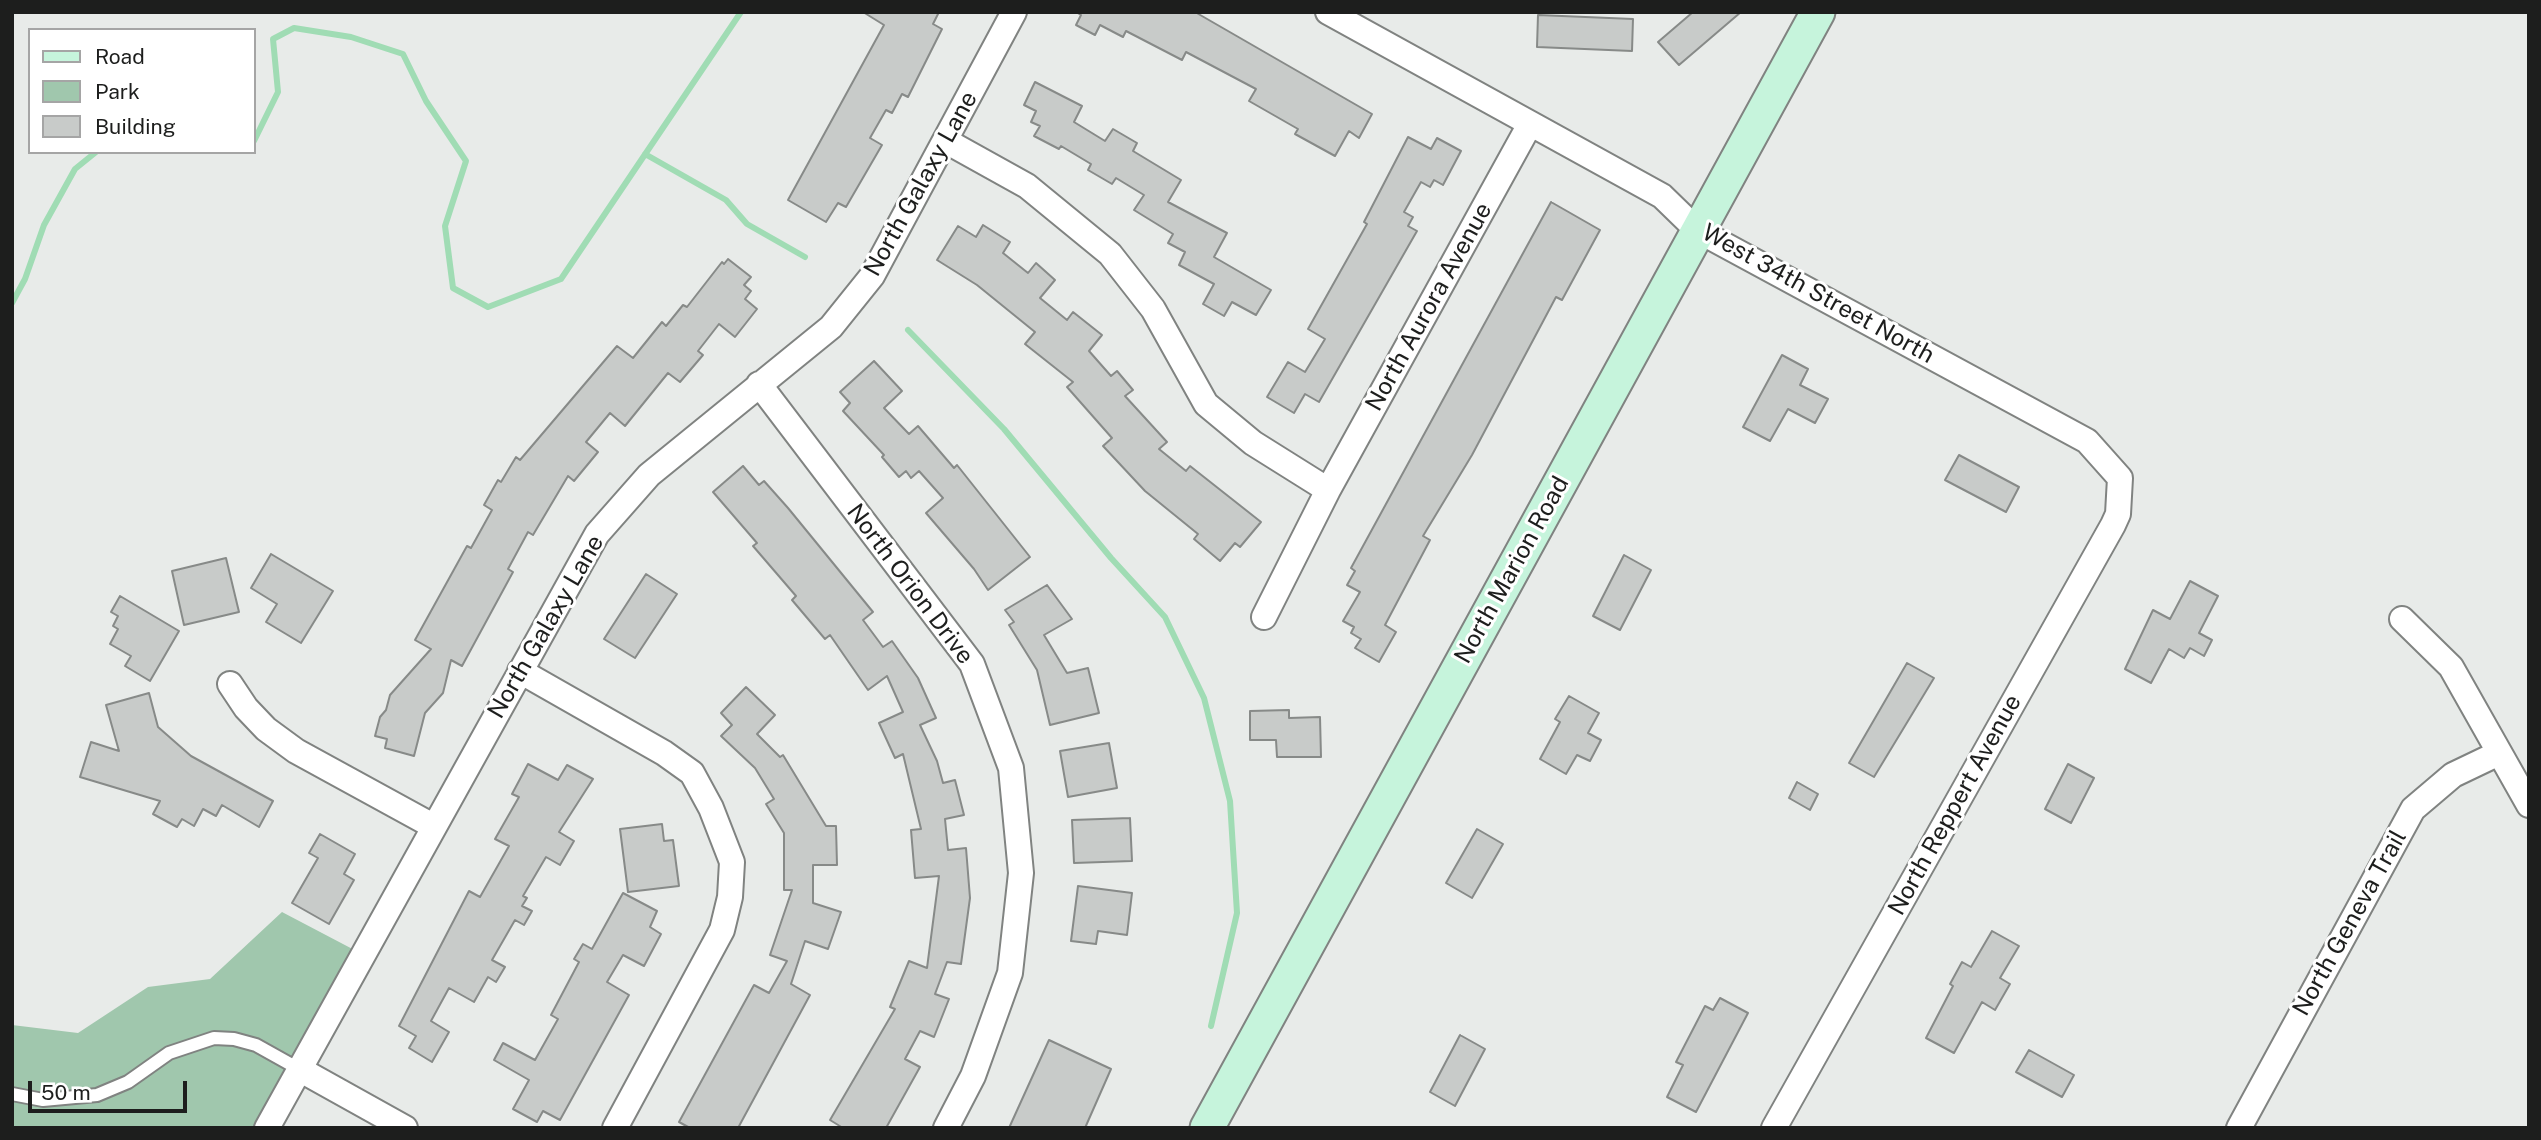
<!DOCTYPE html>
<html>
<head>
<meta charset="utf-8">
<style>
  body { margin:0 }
  #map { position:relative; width:2541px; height:1140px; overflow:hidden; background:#e8ebe9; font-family:"Public Sans",sans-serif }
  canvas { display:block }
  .frame { position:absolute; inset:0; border:14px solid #1d1e1d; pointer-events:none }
  .legend { position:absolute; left:28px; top:28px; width:228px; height:126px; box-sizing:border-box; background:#fff; border:2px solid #a5a5a5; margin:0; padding:9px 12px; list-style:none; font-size:21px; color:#1d1e1d }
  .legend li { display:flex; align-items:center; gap:14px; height:35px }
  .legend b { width:35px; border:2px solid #a5a5a5 }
  .scale { position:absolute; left:28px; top:1081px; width:159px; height:32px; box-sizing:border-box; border:4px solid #1d1e1d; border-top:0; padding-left:9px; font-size:21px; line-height:24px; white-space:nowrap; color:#1d1e1d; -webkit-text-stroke:5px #fff; paint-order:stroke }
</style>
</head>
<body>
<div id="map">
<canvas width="2541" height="1140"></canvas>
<div class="frame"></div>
<ul class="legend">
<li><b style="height:9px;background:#c6f4dc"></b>Road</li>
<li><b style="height:19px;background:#a0c7ad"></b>Park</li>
<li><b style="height:19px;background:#c8cbc9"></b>Building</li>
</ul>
<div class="scale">50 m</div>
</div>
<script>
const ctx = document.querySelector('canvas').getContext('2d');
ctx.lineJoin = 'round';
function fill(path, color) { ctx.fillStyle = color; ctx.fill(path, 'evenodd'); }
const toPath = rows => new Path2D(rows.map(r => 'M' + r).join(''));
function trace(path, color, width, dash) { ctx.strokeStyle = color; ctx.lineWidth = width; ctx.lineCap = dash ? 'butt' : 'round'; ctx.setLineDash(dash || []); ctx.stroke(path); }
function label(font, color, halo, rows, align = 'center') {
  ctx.font = font + ' "Public Sans",sans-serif'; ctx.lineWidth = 6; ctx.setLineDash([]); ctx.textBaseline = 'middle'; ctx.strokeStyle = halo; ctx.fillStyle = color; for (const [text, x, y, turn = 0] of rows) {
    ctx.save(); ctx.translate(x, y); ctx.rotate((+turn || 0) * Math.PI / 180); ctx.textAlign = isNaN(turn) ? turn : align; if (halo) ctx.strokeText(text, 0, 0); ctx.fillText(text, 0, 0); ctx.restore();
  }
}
const green = toPath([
  [282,912,362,954,266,1128,12,1128,12,1025,78,1033,148,987,210,979]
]);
const stream = toPath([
  [254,141,278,92,273,39,294,28,351,37,403,54,426,101,466,161,445,226,453,288,488,307,561,279,741,12],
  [645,154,726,200,747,224,805,257],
  [12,303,25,279,44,225,75,169,96,152],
  [908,330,1004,429,1111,558,1165,617,1204,698,1230,801,1237,913,1211,1026]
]);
const building = toPath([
  [863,12,939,12,933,24,942,29,908,97,902,94,892,113,886,110,870,138,882,145,846,207,838,203,826,222,788,200,884,25,863,12],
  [1076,12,1195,12,1372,114,1359,138,1349,131,1335,156,1295,134,1298,129,1249,101,1256,89,1186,52,1182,60,1126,31,1123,37,1100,25,1095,35,1076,25,1081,15,1076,12],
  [1693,12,1741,12,1679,65,1658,42,1693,12],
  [1538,15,1633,19,1632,51,1537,47,1538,15],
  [1035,82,1082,106,1074,122,1105,141,1113,129,1137,143,1133,151,1181,180,1168,202,1227,233,1214,257,1271,290,1256,315,1232,302,1224,316,1203,304,1214,284,1179,265,1185,252,1168,243,1173,234,1134,210,1144,195,1116,178,1112,184,1088,170,1091,164,1061,146,1059,149,1034,136,1040,126,1031,122,1036,111,1024,105,1035,82],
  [1408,137,1431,149,1437,138,1461,151,1443,185,1434,180,1430,187,1421,182,1404,212,1413,217,1408,226,1417,231,1319,402,1305,394,1294,413,1267,397,1288,362,1305,372,1325,339,1308,329,1367,224,1364,222,1408,137],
  [1551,202,1600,230,1562,300,1556,297,1472,455,1423,536,1430,540,1385,625,1396,632,1379,662,1355,648,1361,639,1351,633,1354,627,1343,621,1360,592,1347,585,1355,571,1351,568,1551,202],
  [983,225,1010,242,1003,253,1028,273,1036,263,1055,280,1040,298,1067,320,1073,312,1102,335,1089,351,1111,376,1117,371,1133,390,1125,396,1167,442,1159,449,1186,471,1190,466,1261,522,1240,547,1235,543,1220,561,1194,539,1198,534,1145,491,1103,446,1112,438,1067,387,1073,382,1025,344,1035,332,977,285,937,260,958,226,976,237,983,225],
  [728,259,751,277,744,285,751,291,745,299,757,309,735,337,719,324,698,351,703,355,680,382,668,373,625,426,610,413,586,442,598,452,574,481,568,476,533,535,528,532,508,569,513,572,462,666,451,660,443,693,425,713,414,756,385,748,387,739,375,736,380,717,386,710,390,695,431,649,415,640,467,546,471,548,492,510,484,505,498,480,501,482,516,457,520,460,617,346,633,358,662,322,666,326,683,305,687,307,722,262,724,264,728,259],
  [1782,355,1808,369,1800,385,1828,399,1815,423,1788,409,1770,441,1743,427,1782,355],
  [874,361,902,391,884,408,909,434,918,426,954,468,957,465,1030,557,988,590,974,569,926,513,943,498,919,471,911,478,906,471,899,477,882,457,884,455,843,411,850,403,840,392,874,361],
  [1959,455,2019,487,2006,512,1945,480,1959,455],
  [743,466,759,485,764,481,788,508,873,612,863,620,883,647,892,641,918,678,936,718,920,725,937,761,943,783,955,780,964,815,945,819,948,850,966,848,970,898,961,964,947,962,935,994,949,999,934,1037,920,1031,905,1059,920,1067,886,1128,843,1128,830,1120,895,1009,890,1007,909,961,927,968,939,876,915,878,911,830,921,829,903,754,895,758,879,723,903,712,887,676,868,690,830,635,825,639,792,600,796,596,753,546,757,543,713,492,743,466],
  [271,554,333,591,301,643,266,622,277,604,251,588,271,554],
  [1624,555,1651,570,1620,630,1593,616,1624,555],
  [226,558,239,612,184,625,172,571,226,558],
  [646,574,677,594,635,658,604,639,646,574],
  [2190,581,2218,596,2199,633,2212,640,2204,656,2190,648,2184,658,2169,649,2151,683,2125,669,2153,610,2170,619,2190,581],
  [1047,585,1072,619,1044,635,1067,673,1088,668,1099,713,1050,725,1037,670,1009,625,1014,622,1005,610,1047,585],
  [120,596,179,631,150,681,125,666,131,656,110,644,118,629,113,626,118,616,111,612,120,596],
  [1907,663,1934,678,1874,777,1849,763,1907,663],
  [746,687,775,715,757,734,780,757,783,755,826,826,836,826,837,865,813,865,813,903,841,912,828,949,805,941,791,984,810,995,738,1128,690,1128,679,1122,754,985,769,993,787,961,770,955,792,890,784,890,784,833,766,804,774,799,755,768,721,736,732,725,721,713,746,687],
  [149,693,158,727,191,756,273,801,259,827,222,805,216,816,203,809,194,826,182,819,177,827,153,814,160,801,80,777,91,742,119,751,106,705,149,693],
  [1569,696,1599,713,1588,733,1601,740,1590,761,1577,755,1566,774,1540,759,1560,722,1555,719,1569,696],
  [1289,710,1289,718,1320,717,1321,757,1277,757,1276,740,1250,740,1250,711,1289,710],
  [1109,743,1117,788,1068,797,1060,751,1109,743],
  [528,764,558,780,567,765,593,779,559,832,574,841,560,865,546,857,523,896,527,898,522,906,532,911,524,925,515,920,492,960,505,967,496,982,488,977,474,1002,449,988,431,1021,449,1032,432,1062,409,1048,416,1036,399,1026,469,891,480,897,509,846,495,839,519,797,512,794,528,764],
  [2068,764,2094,778,2071,823,2045,809,2068,764],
  [1797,782,1818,794,1810,810,1789,798,1797,782],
  [1130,818,1132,861,1074,863,1072,820,1130,818],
  [662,824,664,841,673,840,679,886,628,892,620,829,662,824],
  [1477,829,1503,844,1472,898,1446,883,1477,829],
  [320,834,355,854,344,874,354,880,329,924,292,903,318,858,309,853,320,834],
  [1078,886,1132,893,1127,935,1098,931,1096,944,1071,941,1078,886],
  [623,893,657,911,650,927,661,934,644,966,623,955,607,982,629,995,560,1120,543,1111,537,1122,513,1109,529,1080,494,1060,503,1043,535,1060,558,1019,551,1015,579,962,574,959,583,944,592,949,623,893],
  [1992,931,2019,946,2000,978,2010,984,1995,1010,1982,1002,1954,1053,1926,1038,1953,986,1950,984,1962,962,1971,967,1992,931],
  [1720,998,1748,1013,1696,1112,1667,1097,1683,1065,1676,1062,1705,1006,1713,1010,1720,998],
  [1460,1035,1485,1049,1455,1106,1430,1092,1460,1035],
  [1049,1040,1111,1069,1085,1128,1009,1128,1049,1040],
  [2029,1050,2074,1075,2062,1097,2016,1072,2029,1050]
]);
const service = toPath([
  [12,1094,43,1100,97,1095,128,1082,169,1053,214,1038,234,1039,256,1045,299,1069]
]);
const minor = toPath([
  [1328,12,1662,196,1697,230,2087,441,2120,478,2118,514,2113,525,1774,1128],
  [946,141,1027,186,1110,254,1153,309,1206,404,1253,443,1328,490],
  [759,384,972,664,1011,768,1021,873,1010,973,973,1076,946,1128],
  [1264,617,1328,490,1530,124],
  [2402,619,2451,667,2529,805],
  [520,671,664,753,692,773,711,808,732,862,730,897,722,930,615,1128],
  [230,684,246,708,266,729,296,751,433,826],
  [299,1069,405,1128],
  [267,1128,597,534,649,475,831,327,872,276,1014,12],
  [2239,1128,2413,809,2453,775,2499,753]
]);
const secondary = toPath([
  [1207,1128,1818,12]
]);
const streetNames = [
  ["North Galaxy Lane",921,184,-61],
  ["West 34th Street North",1818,294,29],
  ["North Aurora Avenue",1429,307,-61],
  ["North Marion Road",1512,570,-61],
  ["North Orion Drive",910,584,53],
  ["North Galaxy Lane",546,627,-60],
  ["North Reppert Avenue",1955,805,-61],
  ["North Geneva Trail",2350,923,-61]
];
fill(green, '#a0c7ad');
trace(stream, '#a0dcb4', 6);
fill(building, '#c8cbc9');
trace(building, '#878a88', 2);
trace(service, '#808381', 16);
trace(minor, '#808381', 28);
trace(secondary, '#808381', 37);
trace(service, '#fff', 12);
trace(minor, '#fff', 24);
trace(secondary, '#c6f4dc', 33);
label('24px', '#1d1e1d', '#fff', streetNames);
</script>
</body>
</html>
